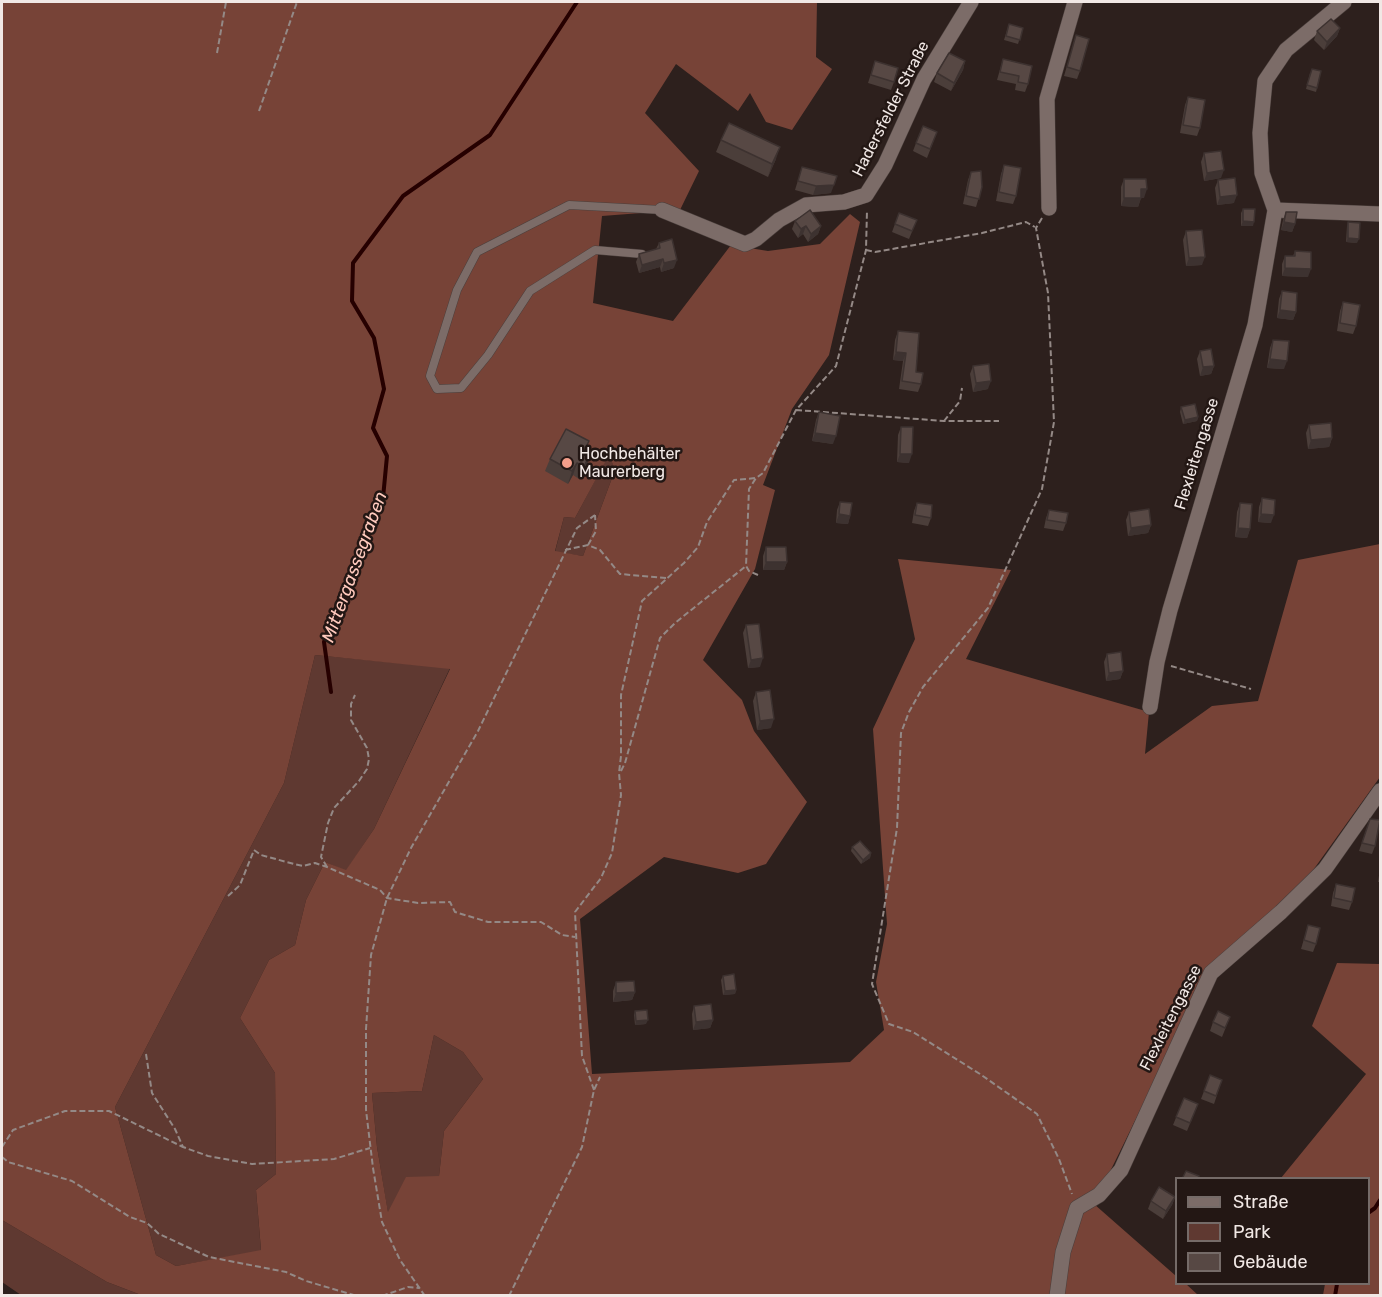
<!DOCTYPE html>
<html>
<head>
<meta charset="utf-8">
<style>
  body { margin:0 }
  #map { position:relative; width:1382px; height:1297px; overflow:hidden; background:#2d201d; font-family:Rubik,sans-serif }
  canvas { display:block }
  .frame { position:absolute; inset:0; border:3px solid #f1e8e5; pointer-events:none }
  .legend { position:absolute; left:1175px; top:1177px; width:195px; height:108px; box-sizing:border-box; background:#231714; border:2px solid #756b68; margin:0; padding:8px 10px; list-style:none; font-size:18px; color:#f1e8e5 }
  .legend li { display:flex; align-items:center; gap:12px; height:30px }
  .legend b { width:30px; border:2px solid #756b68 }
</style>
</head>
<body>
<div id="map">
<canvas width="1382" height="1297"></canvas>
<div class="frame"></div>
<ul class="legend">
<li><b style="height:8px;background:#7c6c68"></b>Straße</li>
<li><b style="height:16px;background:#5f3931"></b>Park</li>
<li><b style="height:16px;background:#574844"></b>Gebäude</li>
</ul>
</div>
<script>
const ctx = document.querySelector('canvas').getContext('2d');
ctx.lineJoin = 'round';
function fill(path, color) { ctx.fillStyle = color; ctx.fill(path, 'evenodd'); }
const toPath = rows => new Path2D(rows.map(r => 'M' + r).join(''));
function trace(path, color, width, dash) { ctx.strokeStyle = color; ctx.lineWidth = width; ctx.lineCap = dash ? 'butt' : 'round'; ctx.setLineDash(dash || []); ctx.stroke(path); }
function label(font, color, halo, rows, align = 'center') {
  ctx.font = font + ' Rubik,sans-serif'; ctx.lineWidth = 5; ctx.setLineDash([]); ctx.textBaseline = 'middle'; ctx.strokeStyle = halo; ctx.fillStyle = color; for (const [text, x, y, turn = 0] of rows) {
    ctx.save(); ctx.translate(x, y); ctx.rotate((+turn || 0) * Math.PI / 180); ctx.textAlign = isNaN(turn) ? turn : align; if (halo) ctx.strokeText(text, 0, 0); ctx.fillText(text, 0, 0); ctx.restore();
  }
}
const green = toPath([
  [609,454,615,470,583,556,555,552,564,517,575,518],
  [315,655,450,668,374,829,346,871,325,862,306,900,295,945,269,960,240,1018,275,1073,276,1174,256,1190,261,1251,176,1266,156,1255,115,1107,284,783],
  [434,1035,463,1052,483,1079,444,1131,439,1176,388,1213,377,1147,372,1093,422,1091],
  [2,1220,107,1282,141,1295,21,1295,2,1282]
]);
const forest = toPath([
  [2,2,817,2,816,57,832,69,792,130,766,122,750,93,738,111,676,64,645,113,699,171,680,210,602,216,593,303,673,321,731,245,768,251,820,244,850,214,860,222,829,355,792,409,763,485,775,490,755,569,703,660,742,700,754,731,807,802,766,864,738,873,664,857,580,919,592,1074,850,1062,884,1030,876,982,887,924,873,729,915,639,898,559,1011,570,966,659,1149,712,1145,754,1212,706,1258,701,1298,560,1380,544,1380,777,1306,880,1209,971,1094,1204,1176,1276,1176,1284,1186,1284,1198,1295,141,1295,107,1282,2,1220],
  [609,455,615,470,583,556,555,551,564,517,575,518],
  [315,655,450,669,374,829,346,870,325,862,306,900,295,945,269,960,240,1018,275,1073,276,1174,256,1190,261,1250,176,1266,156,1255,115,1107,284,783],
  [434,1035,463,1052,483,1079,444,1131,439,1176,406,1177,388,1212,377,1147,372,1093,422,1091],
  [1337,963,1380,964,1380,1295,1323,1295,1325,1284,1368,1284,1368,1178,1281,1178,1366,1074,1312,1026]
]);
const stream = toPath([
  [331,692,324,642,340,596,383,498,387,456,373,428,384,389,374,338,352,301,353,263,403,196,490,135,577,2],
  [1368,1213,1375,1208,1380,1200],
  [1335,1296,1337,1284]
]);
const path = toPath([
  [217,53,226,2],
  [259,111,297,2],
  [1042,218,1036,228,1048,293,1054,422,1042,489,988,608,923,687,909,712,901,733,897,828,872,984,889,1024,913,1032,980,1074,1037,1114,1059,1159,1072,1194],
  [866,250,875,252,982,233,1026,222,1035,227],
  [796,410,944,421,999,421],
  [944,421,960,401,962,388],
  [588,545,596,531,595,515],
  [565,550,588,545,600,550,620,574,666,578],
  [758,575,749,571,746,566,749,489,756,478,763,473,796,410,836,366,866,250,867,210],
  [1171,666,1251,689],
  [621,771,625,763,660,638,675,623,746,566],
  [327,867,321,857,328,823,334,808,359,781,367,769,369,759,367,748,351,720,351,704,355,695],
  [228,896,240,885,254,850,261,855,294,864,303,866,315,863,327,867,380,890,387,898,418,903,450,902,455,912,488,922,541,922,562,935,575,937],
  [146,1054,152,1093,175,1129,183,1147,208,1156,252,1164,334,1159,370,1148],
  [594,1090,582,1056,575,912,601,878,612,853,621,795,619,773,621,756,621,695,642,601,684,563,698,547,707,522,734,480,756,478],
  [2,1147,13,1130,65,1111,109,1111,183,1147],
  [2,1157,8,1162,72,1181,130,1217,147,1223,159,1234,209,1257,286,1272,306,1281,357,1296],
  [382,1296,408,1287,419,1288],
  [425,1296,400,1260,382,1222,373,1168,366,1110,366,1029,371,955,387,898,411,848,478,731,577,528,595,515],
  [509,1296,582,1147,594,1090,600,1077]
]);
const service = toPath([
  [642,254,595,250,530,291,488,355,461,388,437,389,430,376,457,290,477,252,569,205,662,210]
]);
const minor = toPath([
  [1049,208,1047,99,1075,2],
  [662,210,745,244,756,239,779,220,806,205,844,202,866,195,885,165,924,79,971,2],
  [1275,210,1380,214],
  [1150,707,1157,662,1170,610,1255,325,1275,210,1262,173,1260,133,1265,81,1286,50,1344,2],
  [1057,1296,1063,1252,1077,1208,1099,1195,1121,1170,1211,973,1281,912,1325,869,1380,791]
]);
const wall = toPath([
  [1009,24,1023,28,1018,44,1004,40],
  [1340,28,1337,36,1324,50,1314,40,1317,31],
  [1076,35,1080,71,1077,79,1064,76],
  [1003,59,1028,84,1025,92,1015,90,1016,84,997,80],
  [875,61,894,82,891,90,868,83],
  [965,61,963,70,951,91,934,82,937,73],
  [1310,73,1317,88,1316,92,1306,89],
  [1188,97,1200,128,1197,136,1180,133,1185,105],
  [721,140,776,159,768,177,716,152],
  [934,140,927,158,913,151,916,143],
  [1204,153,1221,178,1204,181,1201,162],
  [1004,165,1016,196,1013,204,996,201,1001,174],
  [802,167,831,193,813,195,795,190],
  [971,172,982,187,976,207,963,204,968,180],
  [1124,179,1144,198,1141,198,1138,207,1121,206,1121,187],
  [1218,180,1234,203,1217,205,1215,188],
  [1243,209,1253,226,1241,226,1241,213],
  [1286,212,1295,224,1292,232,1281,230,1283,220],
  [899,213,917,220,909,239,892,232],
  [795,221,821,226,818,234,808,242,803,234,798,238,792,229],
  [1348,222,1357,243,1346,242,1347,226],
  [1186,231,1202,265,1186,266,1183,240],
  [659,243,674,268,661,272,660,267,639,273,636,262,639,254,656,249],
  [1295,251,1308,277,1282,276,1282,264,1285,256,1293,256],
  [1282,291,1296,312,1293,320,1277,318,1279,299],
  [1343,302,1356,326,1353,334,1337,331,1340,311],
  [898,331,916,372,921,384,918,392,899,389,903,361,893,360,895,340],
  [1273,340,1284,369,1267,368,1270,348],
  [1200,351,1214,366,1211,374,1200,376,1197,359],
  [973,366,988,389,973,392,970,374],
  [1181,407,1198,417,1197,421,1183,424,1180,412],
  [819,412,833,444,812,441,816,420],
  [1309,425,1332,438,1329,447,1308,449,1306,433],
  [901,427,909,463,897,462,898,435],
  [586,450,591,453,587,465,579,479,573,475,568,484,545,471,550,459],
  [1262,498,1271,523,1258,522,1259,507],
  [840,502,850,516,848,524,836,523,837,510],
  [917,503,931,518,928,526,912,523,914,511],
  [1240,503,1250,529,1247,538,1235,537,1237,512],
  [1049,510,1066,523,1063,531,1044,528,1046,518],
  [1129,512,1151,525,1148,533,1128,536,1126,520],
  [766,547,787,562,784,570,763,570,763,556],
  [746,625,760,667,748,668,743,633],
  [1107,654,1123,671,1120,679,1106,681,1104,662],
  [756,692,771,728,757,730,753,701],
  [1370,819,1375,846,1372,854,1359,851],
  [852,847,871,853,870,858,861,864,851,851],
  [1380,869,1380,882,1378,882],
  [1336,884,1352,902,1349,910,1331,906,1333,893],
  [1308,925,1316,944,1313,952,1301,949],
  [723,976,736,990,735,994,723,995,721,980],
  [616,982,635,992,632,1000,613,1002,613,991],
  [694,1006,713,1020,710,1028,693,1030,692,1014],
  [635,1011,646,1024,635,1025,634,1015],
  [1230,1017,1222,1037,1210,1031,1213,1022],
  [1210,1075,1222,1080,1214,1104,1201,1099],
  [1184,1098,1198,1104,1187,1131,1173,1125],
  [1175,1197,1172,1205,1163,1219,1148,1209,1151,1201]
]);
const shadedWall = toPath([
  [1340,28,1337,36,1324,50,1327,42],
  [965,61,963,70,951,91,954,83],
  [780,147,776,159,768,177,772,164],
  [1224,170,1221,178,1204,181,1207,173],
  [834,185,831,193,813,195,816,186],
  [1141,189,1147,189,1144,198,1138,198],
  [1237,195,1234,203,1217,205,1220,197],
  [1124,198,1141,198,1138,207,1121,206],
  [1243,221,1254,222,1253,226,1241,226],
  [1284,222,1295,224,1292,232,1281,230],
  [806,226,803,234,798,238,801,229],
  [821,226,818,234,808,242,811,234],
  [1348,238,1359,239,1357,243,1346,242],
  [1205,257,1202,265,1186,266,1189,258],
  [663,259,660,267,639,273,642,265],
  [677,260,674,268,661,272,664,263],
  [1285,268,1311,269,1308,277,1282,276],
  [1280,310,1296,312,1293,320,1277,318],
  [896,352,906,353,903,361,893,360],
  [1270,359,1287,361,1284,369,1267,368],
  [1214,366,1211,374,1200,376,1203,367],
  [991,381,988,389,973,392,976,383],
  [1198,417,1197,421,1183,424,1185,420],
  [815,433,836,436,833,444,812,441],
  [1332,438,1329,447,1308,449,1311,440],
  [591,453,587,465,579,479,584,466],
  [900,454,912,454,909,463,897,462],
  [577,463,573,475,568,484,572,471],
  [839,514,850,516,848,524,836,523],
  [1261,514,1274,515,1271,523,1258,522],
  [1151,525,1148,533,1128,536,1131,528],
  [1238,528,1250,529,1247,538,1235,537],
  [766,562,787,562,784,570,763,570],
  [763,658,760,667,748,668,751,660],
  [1123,671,1120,679,1106,681,1109,673],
  [774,719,771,728,757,730,760,721],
  [871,853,870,858,861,864,863,860],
  [736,990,735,994,723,995,725,991],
  [635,992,632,1000,613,1002,616,993],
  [648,1020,646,1024,635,1025,636,1021],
  [713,1020,710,1028,693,1030,696,1022],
  [1175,1197,1172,1205,1163,1219,1166,1211]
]);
const building = toPath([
  [1331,19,1340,28,1327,42,1317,31,1331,19],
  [1009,24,1023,28,1020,40,1006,36,1009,24],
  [1076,35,1089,39,1080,71,1067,67,1076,35],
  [949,53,965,61,954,83,937,73,949,53],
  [1003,59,1032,66,1028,84,1018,82,1019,76,1000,72,1003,59],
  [875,61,898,68,894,82,871,75,875,61],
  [1312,69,1321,71,1317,88,1307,85,1312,69],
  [1188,97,1205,100,1200,128,1183,125,1188,97],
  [729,123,780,147,772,164,721,140,729,123],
  [923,126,937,132,930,149,916,143,923,126],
  [1221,151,1224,170,1207,173,1204,153,1221,151],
  [1004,165,1021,168,1016,196,999,192,1004,165],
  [802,167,837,176,834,185,816,186,798,181,802,167],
  [981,171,982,187,979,199,966,196,971,172,981,171],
  [1235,178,1237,195,1220,197,1218,180,1235,178],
  [1124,179,1146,179,1147,189,1141,189,1141,198,1124,198,1124,179],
  [1243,209,1255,209,1254,222,1243,221,1243,209],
  [810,210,821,226,811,234,806,226,801,229,795,221,810,210],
  [1286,212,1297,212,1295,224,1284,222,1286,212],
  [899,213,917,220,912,231,895,224,899,213],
  [1348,222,1360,223,1359,239,1348,238,1348,222],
  [1202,230,1205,257,1189,258,1186,231,1202,230],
  [672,239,677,260,664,263,663,259,642,265,639,254,660,248,659,243,672,239],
  [1295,251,1311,252,1311,269,1285,268,1285,256,1295,256,1295,251],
  [1282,291,1297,293,1296,312,1280,310,1282,291],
  [1343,302,1360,305,1356,326,1340,323,1343,302],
  [898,331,919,333,916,372,923,373,921,384,902,381,906,353,896,352,898,331],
  [1273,340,1289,341,1287,361,1270,359,1273,340],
  [1211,349,1214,366,1203,367,1200,351,1211,349],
  [989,364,991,381,976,383,973,366,989,364],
  [1195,404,1198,417,1185,420,1181,407,1195,404],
  [819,412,840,416,836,436,815,433,819,412],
  [1331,423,1332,438,1311,440,1309,425,1331,423],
  [901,427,913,427,912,454,900,454,901,427],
  [566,429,589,441,585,449,591,453,584,466,577,463,572,471,550,459,566,429],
  [1262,498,1275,500,1274,515,1261,514,1262,498],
  [840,502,852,503,850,516,839,514,840,502],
  [917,503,932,505,931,518,915,515,917,503],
  [1240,503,1252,504,1250,529,1238,528,1240,503],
  [1149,509,1151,525,1131,528,1129,512,1149,509],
  [1049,510,1068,513,1066,523,1047,520,1049,510],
  [766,547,786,547,787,562,766,562,766,547],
  [759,624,763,658,751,660,746,625,759,624],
  [1121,652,1123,671,1109,673,1107,654,1121,652],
  [770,690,774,719,760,721,756,692,770,690],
  [1370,819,1380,820,1375,846,1362,843,1370,819],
  [860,841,871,853,863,860,852,847,860,841],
  [1336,884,1355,888,1352,902,1334,898,1336,884],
  [1308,925,1320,928,1316,944,1304,940,1308,925],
  [734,974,736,990,725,991,723,976,734,974],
  [634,981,635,992,616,993,616,982,634,981],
  [711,1004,713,1020,696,1022,694,1006,711,1004],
  [647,1010,648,1020,636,1021,635,1011,647,1010],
  [1218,1011,1230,1017,1225,1028,1213,1022,1218,1011],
  [1210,1075,1222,1080,1216,1096,1204,1091,1210,1075],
  [1184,1098,1198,1104,1190,1123,1176,1117,1184,1098],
  [1186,1171,1199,1176,1198,1179,1182,1179,1186,1171],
  [1159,1187,1175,1197,1166,1211,1151,1201,1159,1187]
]);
const markers = [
  [567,463,6,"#f49e8a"]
];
const streetNames = [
  ["Hadersfelder Straße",891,109,-63],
  ["Flexleitengasse",1197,454,-73],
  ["Flexleitengasse",1171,1018,-63]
];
const poiNames = [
  ["Hochbehälter",579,454],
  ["Maurerberg",579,472]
];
const waterNames = [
  ["Mittergassegraben",355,567,-70]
];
fill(green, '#5f3931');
fill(forest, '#774337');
trace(stream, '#260000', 4);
trace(service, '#4a3f3c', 9);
trace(minor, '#4a3f3c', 16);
trace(path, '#948986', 2, [6, 3]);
trace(service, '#7c6c68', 8);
trace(minor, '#7c6c68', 15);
fill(wall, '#4b3e3a');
fill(shadedWall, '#3d3230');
fill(building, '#574844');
trace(building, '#3d3230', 1.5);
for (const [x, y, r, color] of markers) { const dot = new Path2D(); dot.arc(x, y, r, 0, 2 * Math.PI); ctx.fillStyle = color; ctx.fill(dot); trace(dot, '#231714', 2); }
label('16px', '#f1e8e5', '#231714', streetNames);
label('16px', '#f1e8e5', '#231714', poiNames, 'left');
label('italic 18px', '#ffcabd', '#231714', waterNames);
</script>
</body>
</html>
